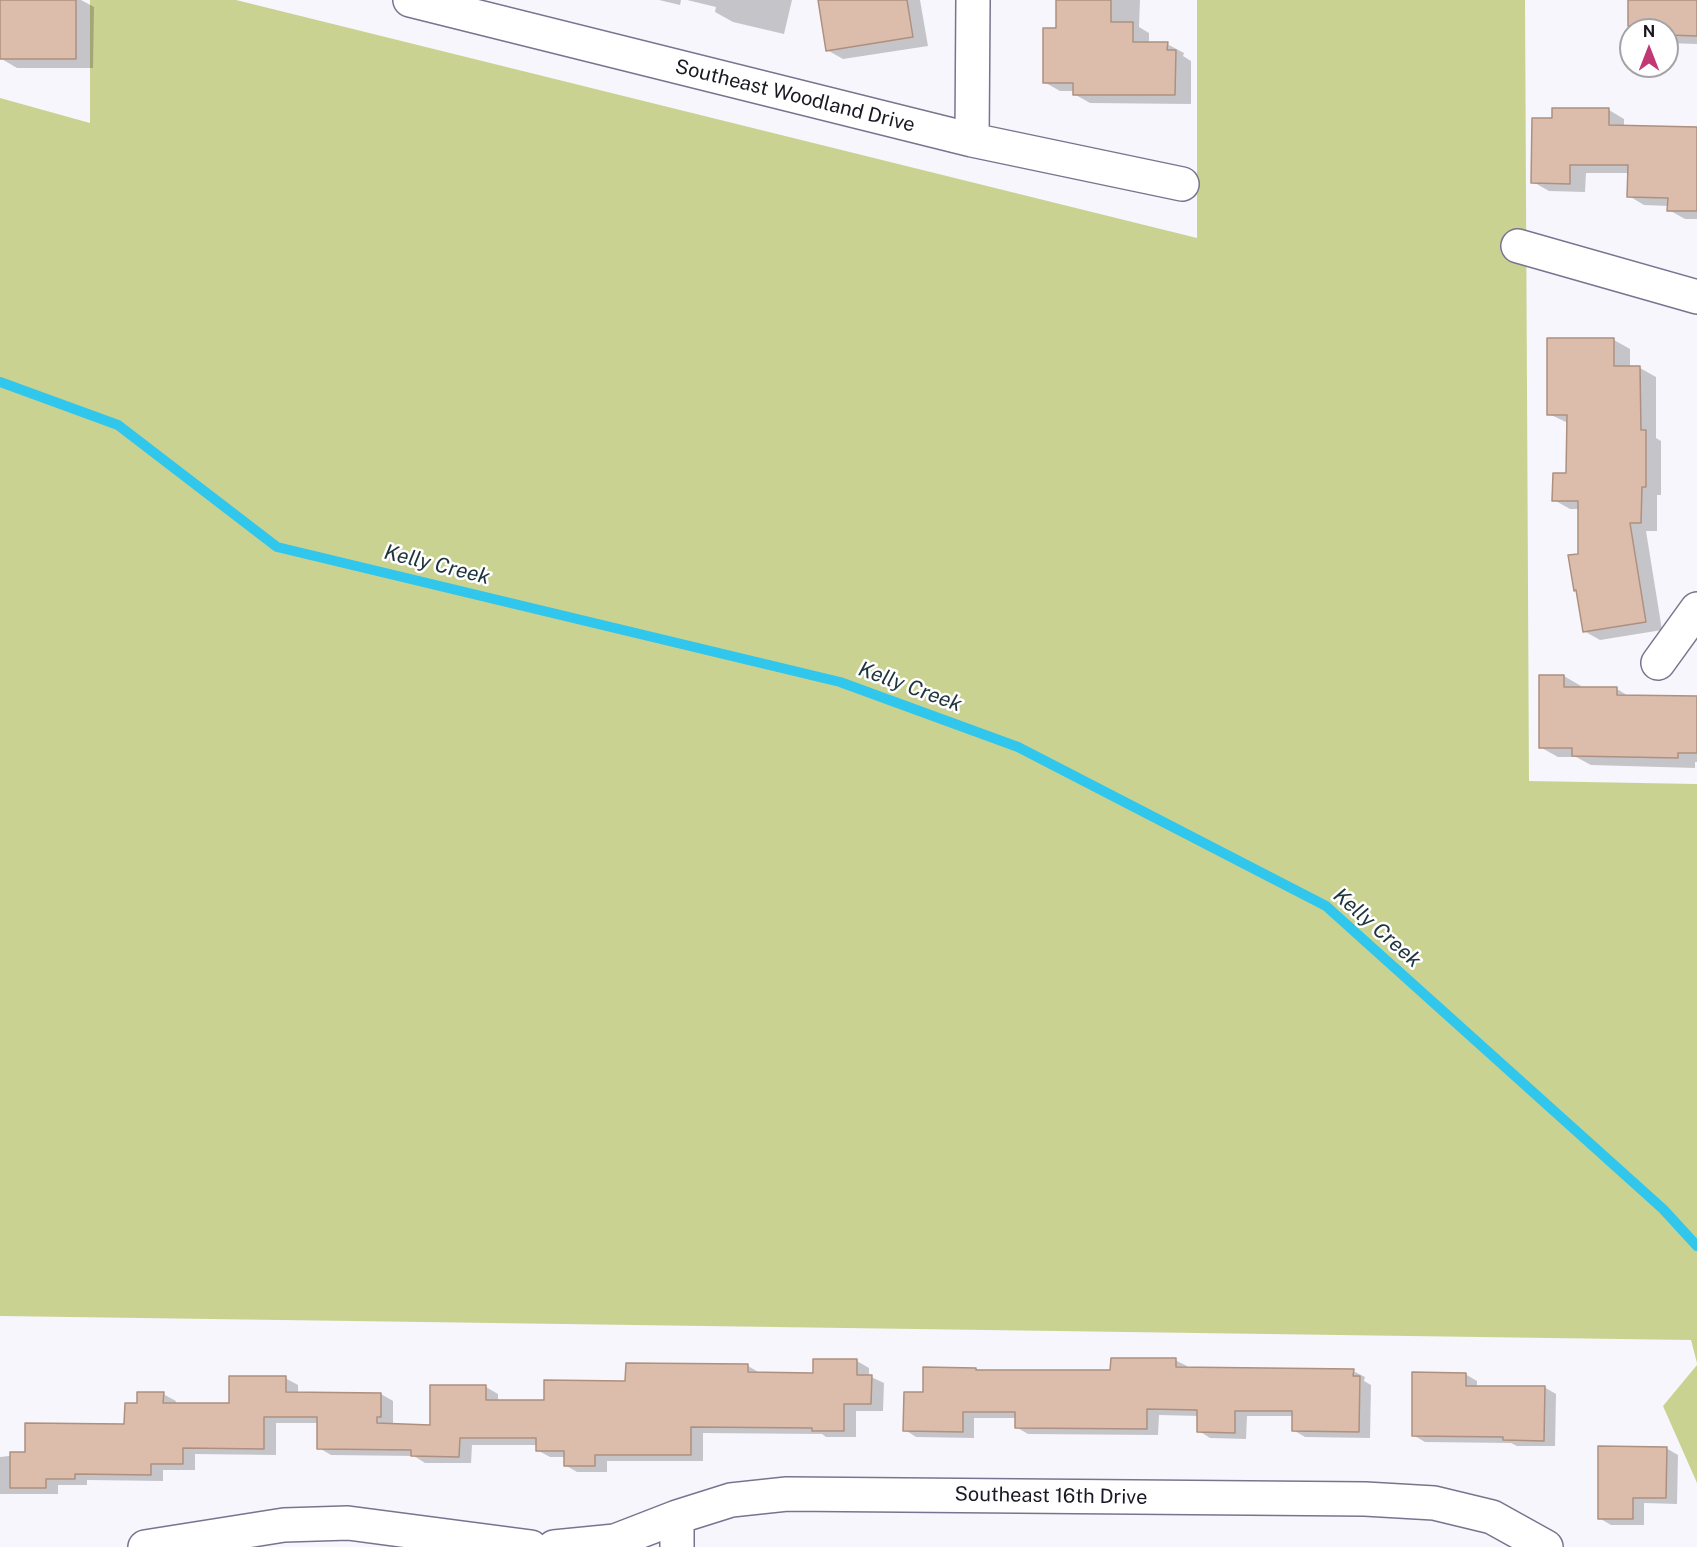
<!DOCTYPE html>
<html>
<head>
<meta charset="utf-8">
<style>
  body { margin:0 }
  #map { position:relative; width:1697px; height:1547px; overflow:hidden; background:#f7f6fc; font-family:"Public Sans",sans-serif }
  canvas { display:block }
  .north { position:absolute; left:1619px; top:18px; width:60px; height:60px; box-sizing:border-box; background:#fff; border:2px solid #a4a3a7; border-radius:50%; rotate:0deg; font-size:16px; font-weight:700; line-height:24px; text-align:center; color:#1b1823 }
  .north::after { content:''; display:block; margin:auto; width:21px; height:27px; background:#c13874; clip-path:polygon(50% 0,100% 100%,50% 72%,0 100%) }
</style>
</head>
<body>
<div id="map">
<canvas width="1697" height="1547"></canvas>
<div class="north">N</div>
</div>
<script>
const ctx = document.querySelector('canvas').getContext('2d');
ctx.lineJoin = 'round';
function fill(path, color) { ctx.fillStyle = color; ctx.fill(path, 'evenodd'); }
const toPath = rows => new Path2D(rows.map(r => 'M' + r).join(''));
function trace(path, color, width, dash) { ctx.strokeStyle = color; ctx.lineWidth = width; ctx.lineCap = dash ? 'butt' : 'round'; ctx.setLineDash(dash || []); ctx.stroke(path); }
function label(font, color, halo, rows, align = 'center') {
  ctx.font = font + ' "Public Sans",sans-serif'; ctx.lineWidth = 5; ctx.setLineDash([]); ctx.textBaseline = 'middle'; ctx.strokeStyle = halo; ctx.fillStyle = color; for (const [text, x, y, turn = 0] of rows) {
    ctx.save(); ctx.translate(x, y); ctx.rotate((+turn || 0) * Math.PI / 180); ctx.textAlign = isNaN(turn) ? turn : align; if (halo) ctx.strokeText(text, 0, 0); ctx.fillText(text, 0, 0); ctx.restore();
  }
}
const green = toPath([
  [90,0,236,0,1197,238,1197,0,1525,0,1529,781,1697,784,1697,1363,1691,1340,0,1316,0,98,90,123],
  [1697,1365,1697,1483,1663,1406]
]);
const shadow = toPath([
  [0,0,81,0,94,7,93,68,17,68,0,58],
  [659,0,681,0,680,5],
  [687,0,792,0,784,34,733,22,715,12,716,7],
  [819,0,920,0,928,46,843,59,827,50],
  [1058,0,1140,0,1139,27,1149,33,1149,44,1167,44,1184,53,1183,56,1191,61,1191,104,1090,103,1074,94,1074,91,1060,91,1044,82,1058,30],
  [1630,0,1697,0,1697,44,1667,43,1667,30,1639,30,1630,25],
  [1609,110,1624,119,1624,127,1697,128,1697,219,1685,219,1669,210,1669,206,1644,205,1629,196,1629,173,1586,173,1585,192,1549,191,1533,182,1553,120],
  [1614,340,1630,349,1630,368,1640,368,1656,377,1656,438,1661,441,1661,495,1657,495,1657,531,1646,531,1662,630,1600,640,1584,631,1578,592,1575,590,1579,555,1579,509,1570,509,1554,500,1567,475,1568,423,1549,414],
  [1564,676,1581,686,1581,688,1617,689,1630,697,1697,697,1697,762,1695,762,1695,768,1591,765,1576,757,1558,757,1540,747],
  [1175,1360,1187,1366,1187,1369,1353,1371,1365,1377,1364,1381,1371,1385,1370,1438,1305,1437,1293,1430,1293,1416,1247,1416,1246,1439,1210,1438,1199,1431,1199,1416,1159,1415,1158,1435,1028,1434,1016,1427,1016,1418,974,1418,974,1438,916,1437,905,1430,925,1394,976,1369,981,1372,1112,1372],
  [857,1361,869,1368,869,1376,884,1383,883,1411,856,1411,856,1437,826,1437,822,1434,703,1433,703,1461,607,1461,607,1472,577,1472,565,1465,565,1457,550,1457,537,1450,537,1445,472,1445,471,1463,425,1463,414,1456,331,1455,319,1448,319,1423,276,1423,276,1455,195,1454,195,1470,163,1470,163,1481,87,1480,87,1485,58,1485,58,1494,0,1494,0,1457,26,1454,126,1425,138,1404,163,1394,176,1401,175,1404,230,1404,285,1378,298,1385,298,1393,381,1394,393,1401,393,1425,432,1427,486,1387,498,1394,498,1402,545,1402,627,1383,748,1366,760,1373,814,1374],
  [1465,1374,1477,1381,1477,1387,1544,1387,1556,1394,1555,1446,1517,1446,1511,1443,1425,1442,1413,1435],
  [1666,1448,1678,1455,1677,1504,1644,1503,1644,1525,1611,1525,1599,1518]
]);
const stream = toPath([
  [0,382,118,425,277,547,840,682,1018,747,1326,906,1663,1209,1697,1246]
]);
const building = toPath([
  [0,0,76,0,76,59,0,59,0,0],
  [818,0,907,0,913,37,826,51,818,0],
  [1056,0,1111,0,1111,22,1133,22,1133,42,1168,42,1167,50,1176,50,1175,95,1073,95,1073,83,1043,83,1043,28,1056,28,1056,0],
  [1628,0,1697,0,1697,36,1667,35,1667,30,1648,30,1648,26,1628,26,1628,0],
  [1552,108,1609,108,1609,125,1697,127,1697,211,1667,211,1668,198,1627,197,1628,165,1570,165,1570,184,1531,183,1532,118,1552,118,1552,108],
  [1547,338,1614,338,1614,366,1640,366,1641,430,1646,430,1646,487,1642,487,1641,523,1630,523,1646,622,1583,632,1576,590,1574,591,1568,555,1578,554,1578,501,1552,501,1553,473,1566,473,1567,415,1547,415,1547,338],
  [1539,675,1564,675,1564,687,1617,687,1617,695,1697,696,1697,753,1678,753,1678,758,1572,756,1572,748,1539,748,1539,675],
  [1111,1358,1176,1358,1176,1367,1354,1369,1353,1376,1360,1376,1359,1432,1292,1431,1292,1411,1235,1411,1235,1433,1197,1432,1197,1410,1147,1409,1147,1429,1015,1428,1015,1412,963,1412,963,1432,903,1431,904,1392,923,1392,923,1367,976,1368,976,1370,1110,1370,1111,1358],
  [813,1359,857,1359,857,1375,872,1375,871,1404,844,1404,844,1431,812,1431,812,1428,691,1427,691,1455,595,1455,595,1466,564,1466,564,1451,536,1451,536,1438,460,1438,459,1457,411,1456,411,1450,317,1449,317,1417,264,1417,264,1449,183,1448,183,1464,151,1464,151,1475,75,1474,75,1479,46,1479,46,1488,10,1488,10,1452,25,1452,25,1423,124,1424,125,1403,137,1403,137,1392,164,1392,163,1403,229,1403,229,1376,286,1376,286,1392,381,1393,381,1417,377,1417,377,1423,430,1425,430,1385,486,1385,486,1400,544,1400,544,1380,625,1381,626,1363,748,1364,748,1372,813,1373,813,1359],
  [1412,1372,1466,1373,1466,1386,1545,1386,1544,1441,1503,1440,1503,1437,1412,1436,1412,1372],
  [1598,1446,1667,1447,1666,1498,1633,1498,1633,1519,1598,1519,1598,1446]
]);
const minor = toPath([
  [410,0,972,140,1182,184],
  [972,140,973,0],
  [1518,246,1697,297],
  [1658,663,1697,609],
  [677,1517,677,1547],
  [145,1547,284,1525,348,1523,531,1547],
  [554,1547,615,1541,677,1517,731,1500,787,1494,1365,1499,1434,1503,1492,1517,1546,1547]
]);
const streetNames = [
  ["Southeast Woodland Drive",795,96,14],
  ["Southeast 16th Drive",1051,1496,1]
];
const waterNames = [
  ["Kelly Creek",437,565,14],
  ["Kelly Creek",910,687,20],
  ["Kelly Creek",1377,928,41]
];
fill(green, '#cad292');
fill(shadow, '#0003');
trace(stream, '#31c6eb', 10);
fill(building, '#dcbcab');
trace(building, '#ad907f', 1.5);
trace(minor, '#7a738f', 36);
trace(minor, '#fff', 33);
label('20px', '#1b1823', '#fff', streetNames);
label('italic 21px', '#1d343b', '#fff', waterNames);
</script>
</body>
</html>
